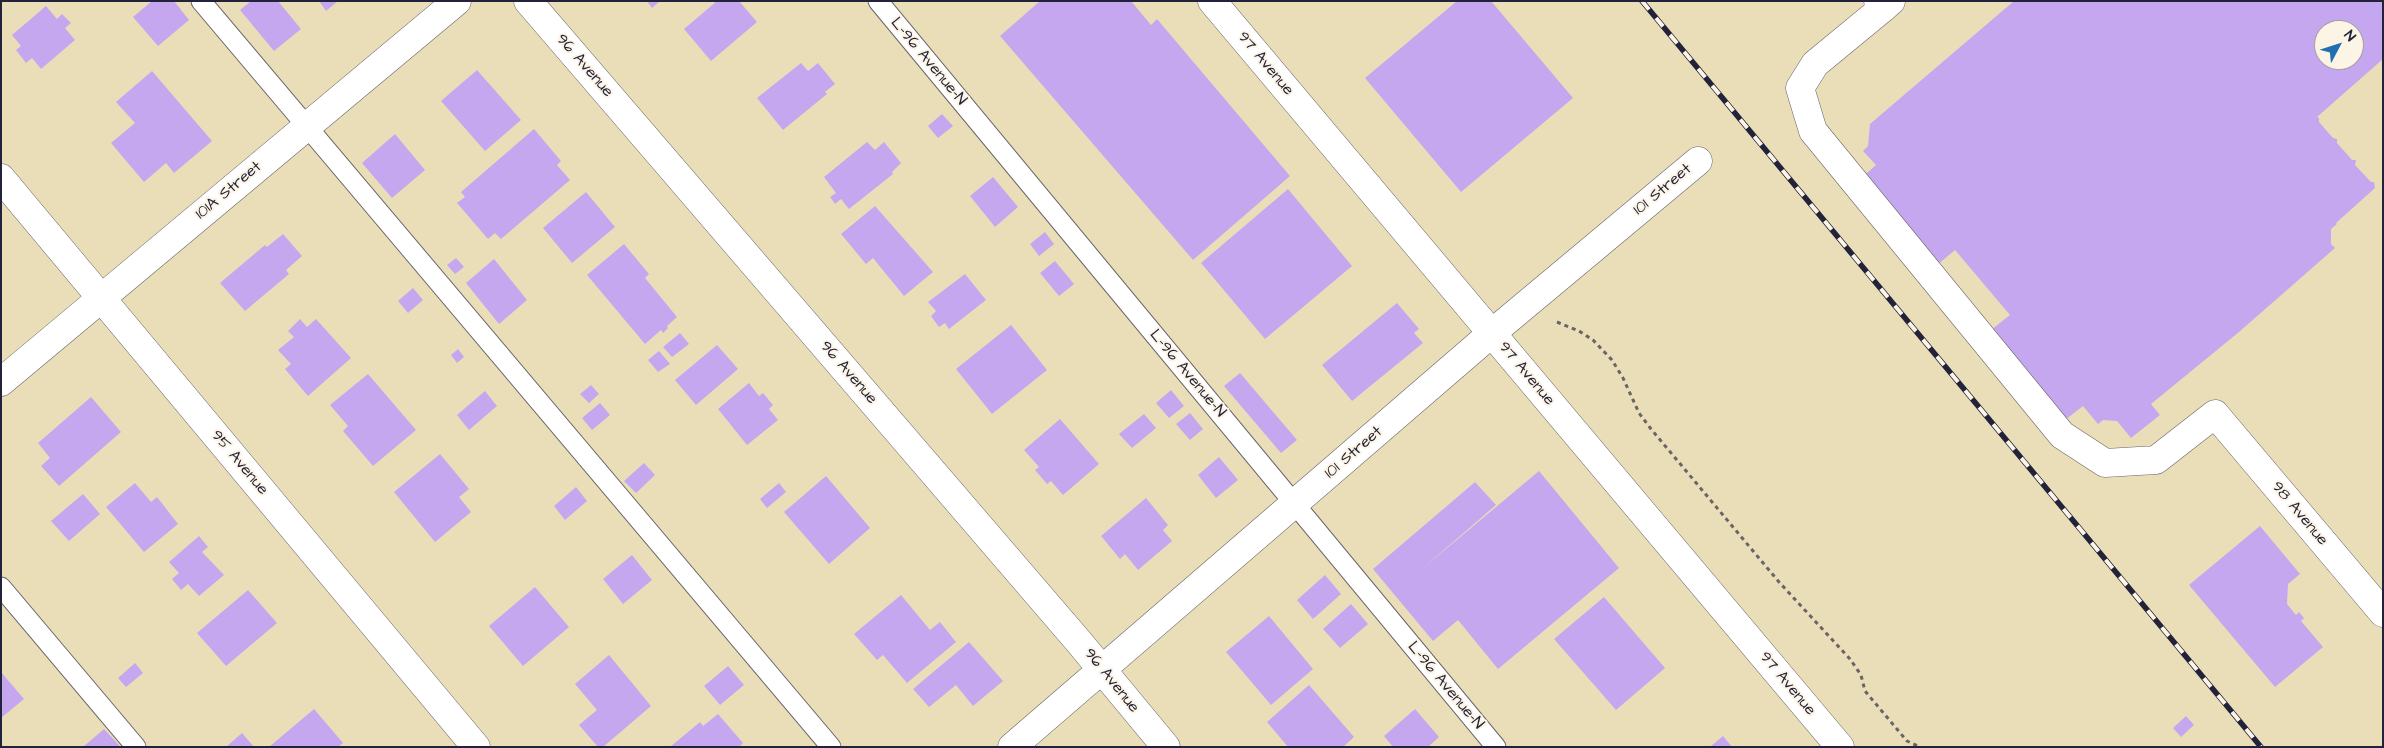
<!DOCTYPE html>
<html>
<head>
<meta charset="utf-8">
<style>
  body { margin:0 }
  #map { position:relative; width:2384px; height:748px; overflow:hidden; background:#eadeb9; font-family:"Architects Daughter",sans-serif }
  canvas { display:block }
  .frame { position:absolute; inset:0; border:2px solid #22223b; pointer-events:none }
  .north { position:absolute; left:2314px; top:20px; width:50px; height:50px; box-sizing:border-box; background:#fcf5e5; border:1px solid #a5a1a1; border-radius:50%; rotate:50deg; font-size:14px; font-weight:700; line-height:20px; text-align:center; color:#22223b }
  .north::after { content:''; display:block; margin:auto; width:18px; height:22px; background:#1f6fb2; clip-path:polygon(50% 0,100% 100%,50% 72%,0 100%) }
</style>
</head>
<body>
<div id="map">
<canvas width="2384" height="748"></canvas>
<div class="frame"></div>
<div class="north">N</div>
</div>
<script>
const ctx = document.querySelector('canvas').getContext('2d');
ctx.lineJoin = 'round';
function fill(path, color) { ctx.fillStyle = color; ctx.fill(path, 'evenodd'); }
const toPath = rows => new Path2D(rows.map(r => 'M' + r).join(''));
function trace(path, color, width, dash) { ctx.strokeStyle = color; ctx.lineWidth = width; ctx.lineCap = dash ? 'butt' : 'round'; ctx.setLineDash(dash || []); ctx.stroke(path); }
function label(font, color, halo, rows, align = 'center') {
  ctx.font = font + ' "Architects Daughter",sans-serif'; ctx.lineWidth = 4; ctx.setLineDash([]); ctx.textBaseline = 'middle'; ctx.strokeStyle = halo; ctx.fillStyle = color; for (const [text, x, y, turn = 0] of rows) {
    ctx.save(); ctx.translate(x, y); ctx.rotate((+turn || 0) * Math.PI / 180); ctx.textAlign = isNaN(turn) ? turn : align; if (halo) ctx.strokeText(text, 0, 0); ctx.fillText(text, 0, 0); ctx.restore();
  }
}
const building = toPath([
  [152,1,174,1,189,20,158,46,133,17],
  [251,1,278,1,301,29,274,51,240,10],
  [319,1,338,1,326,11],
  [647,1,660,1,652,8],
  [717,1,739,1,757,22,711,61,684,29],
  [1040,1,1131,1,1151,25,1157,19,1290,176,1193,260,1000,36],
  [1457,1,1491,1,1573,98,1461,192,1365,78],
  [2014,1,2383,1,2383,59,2317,117,2319,118,2319,122,2333,138,2337,139,2337,143,2352,160,2356,160,2355,165,2371,182,2374,182,2375,188,2336,223,2337,224,2331,229,2331,244,2335,248,2239,332,2151,404,2160,415,2131,438,2117,421,2103,420,2098,424,2083,406,2065,420,1991,330,2010,315,1955,250,1936,266,1861,178,1876,165,1863,151,1868,146,1870,124],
  [2324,30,2354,30,2354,60,2324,60],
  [46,6,57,19,62,14,71,23,65,28,75,40,41,69,32,58,26,63,16,50,21,46,12,35],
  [801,63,808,71,818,63,835,84,825,92,827,94,783,130,757,98],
  [477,70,521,120,485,151,441,101],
  [152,71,212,141,174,173,166,163,144,182,111,143,135,123,116,102],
  [942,114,953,126,938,138,928,126],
  [534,129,561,161,557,165,570,180,501,239,495,233,488,239,457,203,465,197,461,192],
  [395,134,425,170,392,198,362,163],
  [867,142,875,150,884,142,901,163,892,172,893,174,849,209,841,199,835,204,830,197,836,193,824,177],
  [993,177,1018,207,995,227,970,196],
  [1288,189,1352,266,1265,339,1201,263],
  [586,192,615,227,572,263,543,228],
  [875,206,933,272,904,296,873,258,866,264,841,234],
  [1045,232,1054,244,1039,256,1030,244],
  [283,234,302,256,286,270,289,274,245,311,220,283,265,245,267,247],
  [624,244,649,274,645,278,677,317,667,326,668,328,663,333,661,330,645,344,587,275],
  [456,258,464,267,455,274,447,265],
  [494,259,527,300,499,324,466,283],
  [1055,261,1074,284,1059,296,1040,273],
  [965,274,986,300,949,329,945,323,939,327,931,316,936,311,928,302],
  [413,288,423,300,408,313,398,301],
  [1397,303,1419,329,1414,333,1423,343,1352,401,1322,365],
  [300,319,307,327,316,319,351,358,308,396,285,369,291,364,278,350,294,337,288,331],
  [1011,325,1047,370,992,414,956,369],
  [680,333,689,344,672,357,663,347],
  [717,345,738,369,696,405,675,380],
  [458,349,464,357,457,363,451,355],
  [659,351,670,364,658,372,648,360],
  [1240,373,1297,440,1281,453,1224,386],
  [368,374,416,430,373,466,343,431,348,426,330,405],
  [749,383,759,396,763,393,773,405,769,409,778,420,747,445,718,409],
  [591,385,599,394,589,403,580,394],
  [1171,390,1184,406,1169,418,1156,403],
  [485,391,497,406,469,430,457,415],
  [91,397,121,432,59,486,41,466,50,458,38,443],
  [600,403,610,415,592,430,582,418],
  [1190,413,1203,429,1190,440,1176,424],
  [1144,414,1156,428,1132,448,1119,434],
  [1060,419,1099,464,1063,495,1051,481,1047,484,1035,470,1039,467,1024,450],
  [440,454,469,489,459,497,471,512,435,542,394,492],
  [1219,457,1238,480,1216,498,1198,475],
  [644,463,655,475,636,493,624,481],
  [1539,471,1619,568,1498,669,1458,620,1433,641,1373,569,1475,482,1496,505,1422,569],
  [826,476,870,528,829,564,784,512],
  [135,483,151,502,157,497,178,524,144,552,106,507],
  [779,483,786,492,767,508,760,499],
  [576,487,587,501,565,520,554,506],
  [83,494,100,514,69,541,51,521],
  [1146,498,1168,525,1163,530,1172,541,1138,570,1125,554,1120,559,1101,536],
  [2260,526,2300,574,2288,584,2287,604,2296,615,2299,612,2304,618,2301,621,2323,647,2275,687,2189,585],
  [199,536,208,547,202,552,224,575,199,596,188,584,181,590,172,579,179,573,169,562],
  [632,555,652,580,623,604,603,579],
  [1325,575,1341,594,1313,619,1297,600],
  [535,587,569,627,523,666,489,626],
  [248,590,277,623,226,666,197,633],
  [901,595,930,630,940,622,956,642,907,683,883,655,877,660,854,634],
  [1604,597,1665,668,1616,710,1554,639],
  [1351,604,1368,624,1340,648,1323,629],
  [1269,616,1313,669,1271,705,1226,652],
  [969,642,1003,681,973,706,956,685,929,707,913,689],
  [609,655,651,706,603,747,598,747,579,725,597,710,575,684],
  [135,663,143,673,126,687,118,678],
  [728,666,744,685,720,705,704,686],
  [1,672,24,699,1,718],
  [1309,685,1354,737,1343,747,1288,747,1267,722],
  [314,709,343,743,338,747,269,747],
  [1415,709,1439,737,1428,747,1393,747,1384,736],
  [718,714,743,743,739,747,670,747,700,722,703,726],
  [2186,716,2194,725,2181,737,2173,728],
  [104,729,119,745,118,747,83,747],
  [242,733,254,747,226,747],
  [1723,736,1732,747,1710,747]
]);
const path = toPath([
  [1557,322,1579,331,1593,340,1612,360,1623,378,1639,413,1651,429,1779,582,1850,659,1861,675,1865,691,1907,741,1920,747]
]);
const service = toPath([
  [201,1,831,747],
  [878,1,1496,747],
  [1,587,136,747]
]);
const minor = toPath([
  [528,1,1079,642,1166,747],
  [1878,1,1883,8,1815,64,1800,88,1813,131,2062,435,2105,463,2156,460,2215,414,2383,613],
  [1,178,476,747],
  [1,382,457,1],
  [1012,747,1492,333,1698,161]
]);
const tertiary = toPath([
  [1212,1,1840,747],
  [1883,8,1891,1]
]);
const rail = toPath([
  [1642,1,2261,747]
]);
const streetNames = [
  ["L-96 Avenue-N",928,62,50],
  ["97 Avenue",1265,64,50],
  ["96 Avenue",584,66,49],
  ["101 Street",1663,190,-40],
  ["101A Street",229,191,-40],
  ["96 Avenue",848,373,49],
  ["L-96 Avenue-N",1187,374,50],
  ["97 Avenue",1526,374,50],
  ["101 Street",1354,453,-41],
  ["95 Avenue",239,463,50],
  ["98 Avenue",2299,514,50],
  ["96 Avenue",1111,681,51],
  ["97 Avenue",1787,684,50],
  ["L-96 Avenue-N",1445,686,50]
];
fill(building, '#c4a7ef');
trace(service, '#686467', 21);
trace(minor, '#686467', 29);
trace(tertiary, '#686467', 29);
trace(path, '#686467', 3, [4, 4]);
trace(service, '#fff', 19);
trace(minor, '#fff', 28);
trace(tertiary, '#fff', 28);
trace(rail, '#22223b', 5.5);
trace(rail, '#fcf5e5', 4, [11]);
label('16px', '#22223b', '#fcf5e5', streetNames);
</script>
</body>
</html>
